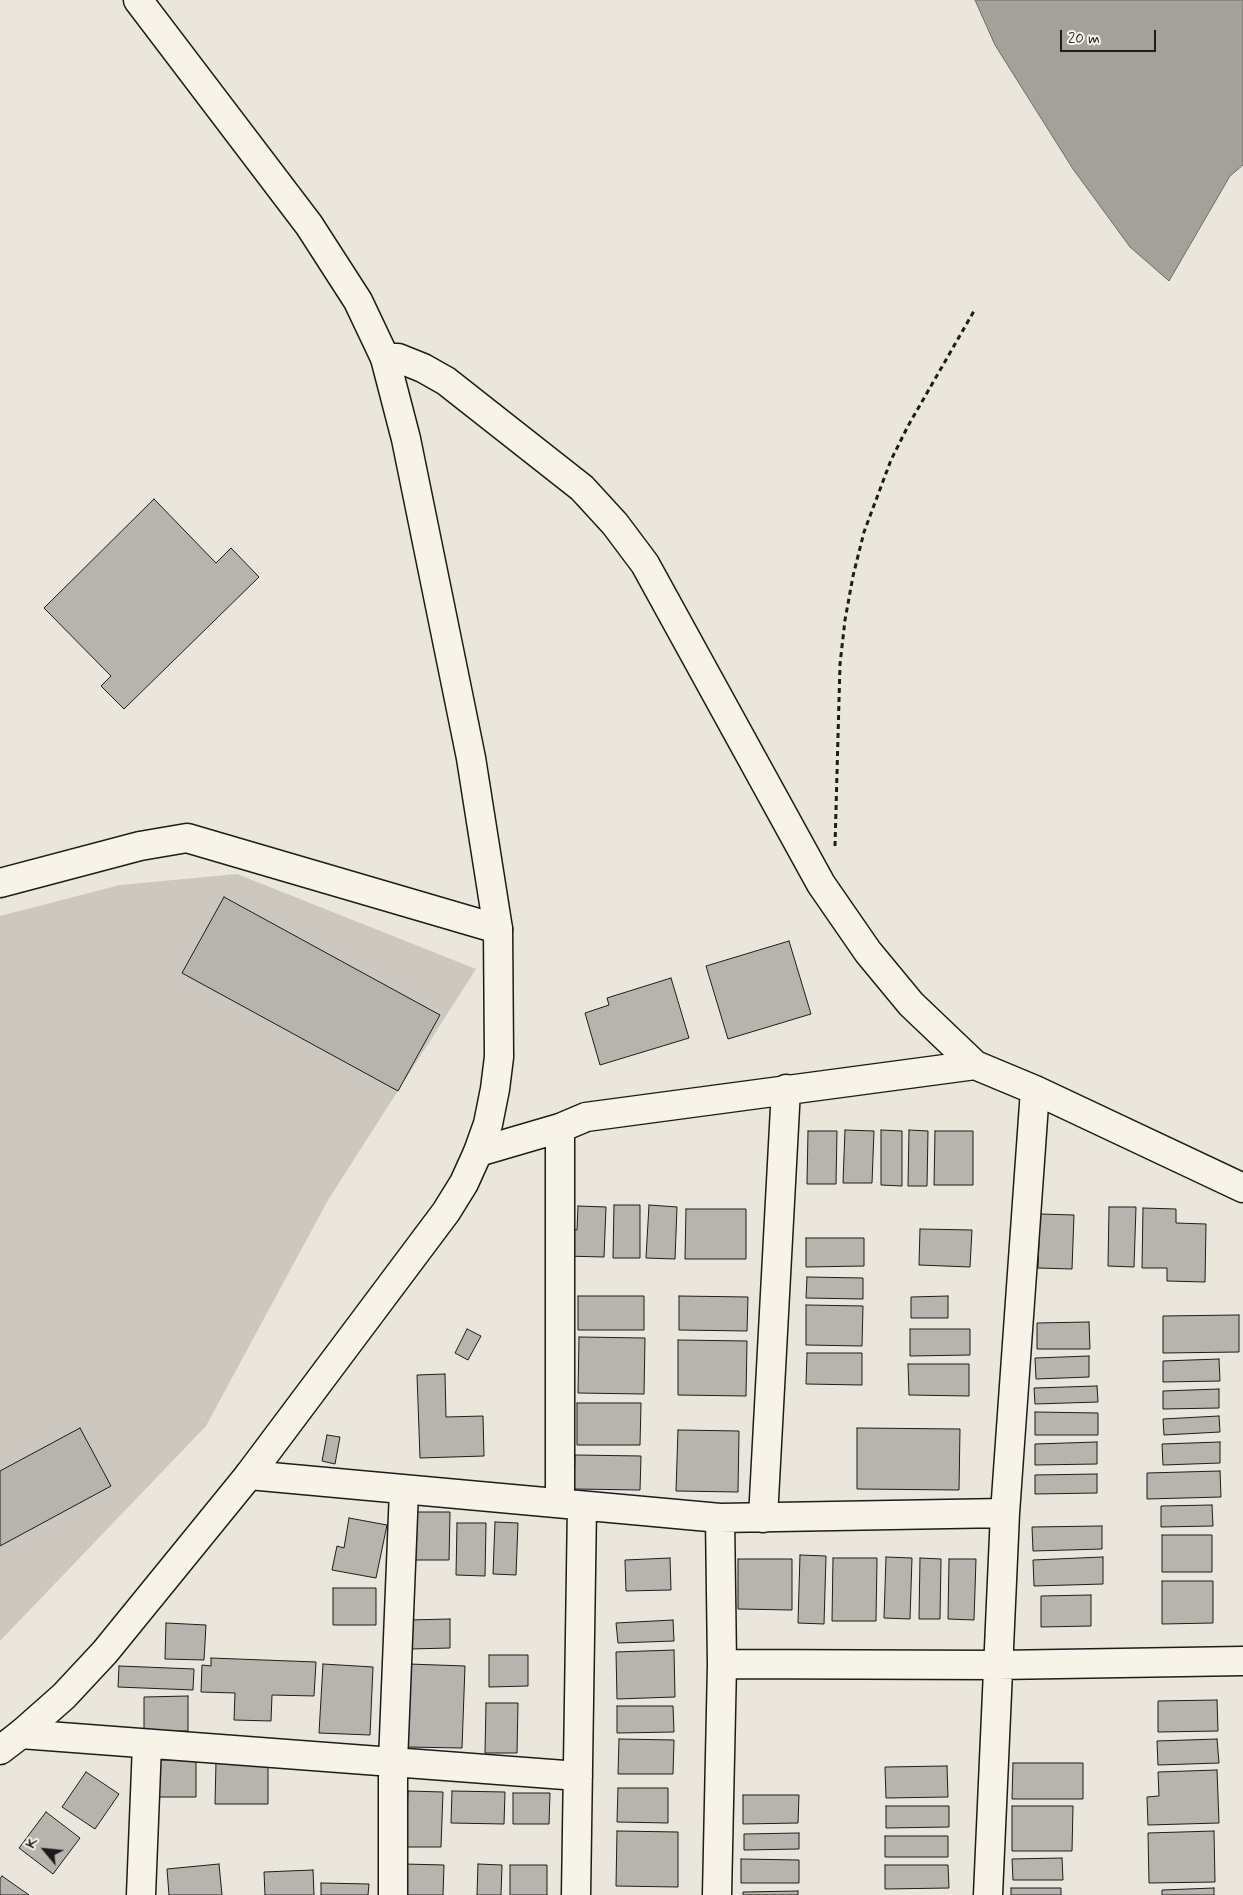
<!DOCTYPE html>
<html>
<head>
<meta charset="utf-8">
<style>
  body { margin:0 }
  #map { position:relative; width:1243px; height:1895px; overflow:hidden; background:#eae6dc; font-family:Mynerve,sans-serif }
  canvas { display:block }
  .north { position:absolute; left:20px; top:1825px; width:50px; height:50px; -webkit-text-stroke:4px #f7f3e8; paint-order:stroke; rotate:298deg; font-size:14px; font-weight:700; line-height:20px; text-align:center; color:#1c1c1c }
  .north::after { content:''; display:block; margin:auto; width:18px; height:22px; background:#1c1c1c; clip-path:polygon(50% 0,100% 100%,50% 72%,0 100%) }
  .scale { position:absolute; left:1060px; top:30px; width:96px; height:22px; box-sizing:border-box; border:2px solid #1c1c1c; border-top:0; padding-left:6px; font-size:15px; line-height:18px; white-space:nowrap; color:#1c1c1c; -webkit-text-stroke:4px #f7f3e8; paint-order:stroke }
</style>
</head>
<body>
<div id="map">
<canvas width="1243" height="1895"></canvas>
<div class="north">K</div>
<div class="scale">20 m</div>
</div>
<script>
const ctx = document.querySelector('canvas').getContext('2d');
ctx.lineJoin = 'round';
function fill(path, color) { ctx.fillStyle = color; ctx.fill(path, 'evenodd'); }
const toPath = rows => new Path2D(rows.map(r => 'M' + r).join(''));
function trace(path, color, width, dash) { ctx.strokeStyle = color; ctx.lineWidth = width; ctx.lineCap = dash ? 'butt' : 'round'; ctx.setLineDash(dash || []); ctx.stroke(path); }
const green = toPath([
  [237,874,476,969,328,1200,206,1426,0,1641,0,916,120,885]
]);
const water = toPath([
  [975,0,1243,0,1243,165,1230,176,1169,281,1130,247,1073,169,995,45,975,0]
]);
const building = toPath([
  [154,499,216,563,231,548,259,577,124,709,101,686,111,676,44,608,154,499],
  [224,897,440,1015,398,1091,182,973,224,897],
  [789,941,811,1014,728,1039,706,966,789,941],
  [671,978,689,1038,600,1065,585,1013,609,1005,607,998,671,978],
  [845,1130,874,1131,872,1183,843,1183,845,1130],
  [881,1130,902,1131,902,1186,881,1185,881,1130],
  [909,1130,928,1131,927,1186,908,1186,909,1130],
  [808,1131,837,1131,836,1184,807,1184,808,1131],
  [935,1131,973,1131,973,1185,934,1185,935,1131],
  [614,1205,640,1205,640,1258,613,1258,614,1205],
  [649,1205,677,1207,675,1259,646,1258,649,1205],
  [578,1206,606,1207,604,1257,564,1256,565,1229,577,1230,578,1206],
  [1109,1207,1136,1207,1134,1267,1108,1266,1109,1207],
  [1143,1208,1176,1209,1176,1223,1206,1224,1205,1282,1167,1281,1167,1268,1142,1268,1143,1208],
  [686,1209,746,1209,746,1259,685,1259,686,1209],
  [1040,1214,1074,1215,1072,1269,1038,1268,1040,1214],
  [920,1229,972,1230,970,1267,919,1265,920,1229],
  [806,1238,864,1238,864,1266,806,1267,806,1238],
  [807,1277,863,1278,863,1299,806,1298,807,1277],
  [578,1296,644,1296,644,1330,578,1330,578,1296],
  [679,1296,748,1297,747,1331,679,1330,679,1296],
  [948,1296,948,1318,911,1318,911,1297,948,1296],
  [806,1305,863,1306,862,1346,806,1345,806,1305],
  [1239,1315,1239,1352,1163,1353,1163,1316,1239,1315],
  [1089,1322,1090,1349,1037,1349,1037,1323,1089,1322],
  [467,1329,481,1336,468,1360,455,1353,467,1329],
  [910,1329,970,1329,970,1355,910,1356,910,1329],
  [579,1337,645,1338,644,1394,578,1393,579,1337],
  [678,1340,747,1341,746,1396,678,1395,678,1340],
  [807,1353,862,1353,862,1385,806,1384,807,1353],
  [1089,1356,1089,1377,1036,1379,1035,1358,1089,1356],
  [1219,1359,1220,1381,1163,1382,1163,1361,1219,1359],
  [908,1364,969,1364,969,1396,909,1395,908,1364],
  [445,1374,446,1417,483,1416,484,1456,420,1458,417,1375,445,1374],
  [1097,1386,1098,1402,1035,1404,1034,1388,1097,1386],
  [1219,1389,1219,1408,1163,1409,1163,1391,1219,1389],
  [577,1403,641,1403,640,1445,577,1445,577,1403],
  [1035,1412,1098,1413,1098,1435,1035,1435,1035,1412],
  [1219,1416,1220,1432,1164,1435,1163,1419,1219,1416],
  [80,1428,111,1486,0,1546,0,1471,80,1428],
  [857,1428,960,1429,959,1490,857,1489,857,1428],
  [678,1430,739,1431,738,1492,676,1491,678,1430],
  [327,1435,340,1437,335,1464,322,1461,327,1435],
  [1097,1442,1097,1464,1035,1465,1035,1444,1097,1442],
  [1220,1442,1220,1463,1163,1465,1162,1444,1220,1442],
  [575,1455,641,1456,640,1490,574,1489,575,1455],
  [1220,1471,1221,1497,1147,1499,1147,1473,1220,1471],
  [1097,1474,1097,1493,1035,1494,1035,1475,1097,1474],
  [1212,1505,1213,1526,1161,1527,1161,1506,1212,1505],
  [413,1512,450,1512,449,1560,412,1560,413,1512],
  [349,1518,387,1525,376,1578,332,1570,337,1546,344,1548,349,1518],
  [495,1522,518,1523,516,1575,493,1574,495,1522],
  [457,1523,486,1523,485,1576,456,1575,457,1523],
  [1102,1526,1102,1549,1033,1551,1032,1527,1102,1526],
  [1162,1535,1212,1535,1212,1572,1162,1572,1162,1535],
  [800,1555,826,1556,824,1624,798,1623,800,1555],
  [886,1557,912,1558,910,1619,884,1618,886,1557],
  [1103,1557,1103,1584,1034,1586,1033,1560,1103,1557],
  [670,1558,671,1590,626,1591,625,1560,670,1558],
  [833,1558,877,1558,876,1621,832,1621,833,1558],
  [920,1558,941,1559,940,1619,919,1619,920,1558],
  [738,1559,792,1559,792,1610,738,1609,738,1559],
  [949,1559,976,1559,974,1620,948,1619,949,1559],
  [1162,1581,1213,1581,1213,1623,1162,1624,1162,1581],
  [333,1588,376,1588,376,1625,333,1625,333,1588],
  [1091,1595,1091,1626,1041,1627,1041,1596,1091,1595],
  [450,1619,450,1648,409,1649,409,1620,450,1619],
  [673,1620,674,1641,618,1643,616,1623,673,1620],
  [166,1623,206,1625,204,1660,165,1659,166,1623],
  [674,1650,675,1697,617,1699,616,1652,674,1650],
  [489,1655,528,1655,528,1686,489,1687,489,1655],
  [211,1658,316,1662,314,1696,272,1695,271,1721,234,1720,235,1693,201,1692,202,1665,211,1666,211,1658],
  [323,1664,373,1667,370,1735,319,1733,323,1664],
  [409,1664,465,1666,462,1748,406,1747,409,1664],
  [119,1666,194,1669,193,1690,118,1687,119,1666],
  [188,1696,188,1731,144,1731,144,1697,188,1696],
  [1217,1700,1218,1731,1158,1732,1158,1701,1217,1700],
  [486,1703,518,1703,517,1753,485,1753,486,1703],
  [617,1706,673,1706,674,1732,617,1733,617,1706],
  [619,1739,674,1740,673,1774,618,1774,619,1739],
  [1217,1739,1219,1763,1158,1765,1157,1741,1217,1739],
  [151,1760,196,1760,196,1797,151,1797,151,1760],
  [216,1762,268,1762,268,1804,215,1804,216,1762],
  [1013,1763,1083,1763,1083,1799,1012,1799,1013,1763],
  [947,1766,948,1797,886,1798,885,1767,947,1766],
  [1217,1770,1219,1823,1148,1825,1147,1797,1159,1796,1158,1772,1217,1770],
  [86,1772,119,1794,95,1829,62,1807,86,1772],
  [618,1788,668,1788,668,1823,617,1822,618,1788],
  [408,1791,443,1792,441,1847,406,1847,408,1791],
  [452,1791,505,1792,504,1824,451,1823,452,1791],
  [513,1793,550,1793,549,1824,513,1824,513,1793],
  [743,1795,799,1795,798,1823,743,1824,743,1795],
  [886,1806,949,1806,949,1827,886,1828,886,1806],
  [1012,1806,1073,1806,1072,1851,1012,1851,1012,1806],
  [46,1812,80,1838,53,1874,19,1848,46,1812],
  [617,1831,678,1832,678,1887,616,1886,617,1831],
  [1214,1831,1215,1882,1149,1883,1148,1833,1214,1831],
  [799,1833,799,1849,744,1850,744,1834,799,1833],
  [885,1836,948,1836,948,1857,885,1857,885,1836],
  [1062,1858,1063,1880,1013,1880,1012,1859,1062,1858],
  [741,1859,799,1860,799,1883,741,1883,741,1859],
  [219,1864,222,1895,169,1895,167,1869,219,1864],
  [404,1864,444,1865,443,1895,404,1895,404,1864],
  [478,1864,502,1865,501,1895,477,1895,478,1864],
  [510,1865,547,1865,547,1895,510,1895,510,1865],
  [885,1865,948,1865,949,1888,885,1889,885,1865],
  [313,1870,314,1895,265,1895,264,1872,313,1870],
  [2,1876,29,1895,0,1895,0,1879,2,1876],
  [321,1883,369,1884,368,1895,321,1895,321,1883],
  [1011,1888,1061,1888,1061,1895,1011,1895,1011,1888],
  [1214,1888,1214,1895,1162,1895,1162,1890,1214,1888],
  [798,1891,798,1895,743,1895,743,1892,798,1891]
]);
const path = toPath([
  [835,846,840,664,845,620,853,576,864,532,891,460,908,426,974,311]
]);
const street = toPath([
  [385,358,398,358,423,368,446,381,582,488,615,524,645,564,821,884,868,952,911,1004,975,1065],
  [0,883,140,846,187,838,498,929],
  [478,1152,560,1128,586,1117,975,1065,1035,1090,1243,1188],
  [249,1475,720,1518,1005,1513],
  [560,1503,560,1128],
  [763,1518,786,1089],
  [722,1664,998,1665,1243,1661],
  [21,1734,578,1776],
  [141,1895,147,1744],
  [393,1895,393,1762,404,1490],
  [576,1895,582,1506],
  [717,1895,722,1664,720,1518],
  [988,1895,1005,1513,1035,1090]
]);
const secondary = toPath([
  [0,1750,21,1734,64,1696,105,1652,249,1475,446,1212,464,1183,478,1152,488,1124,495,1089,499,1057,498,929,471,758,406,439,385,358,358,301,309,225,138,0]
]);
fill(green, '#ccc8c0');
fill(water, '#a3a19a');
trace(water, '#6d6c68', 1);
fill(building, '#b6b4ac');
trace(building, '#1c1c1c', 1);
trace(street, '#1c1c1c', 31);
trace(secondary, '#1c1c1c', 31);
trace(path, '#1c1c1c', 3, [5, 4]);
trace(street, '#f7f3e8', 28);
trace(secondary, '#f7f3e8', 28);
</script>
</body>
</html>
